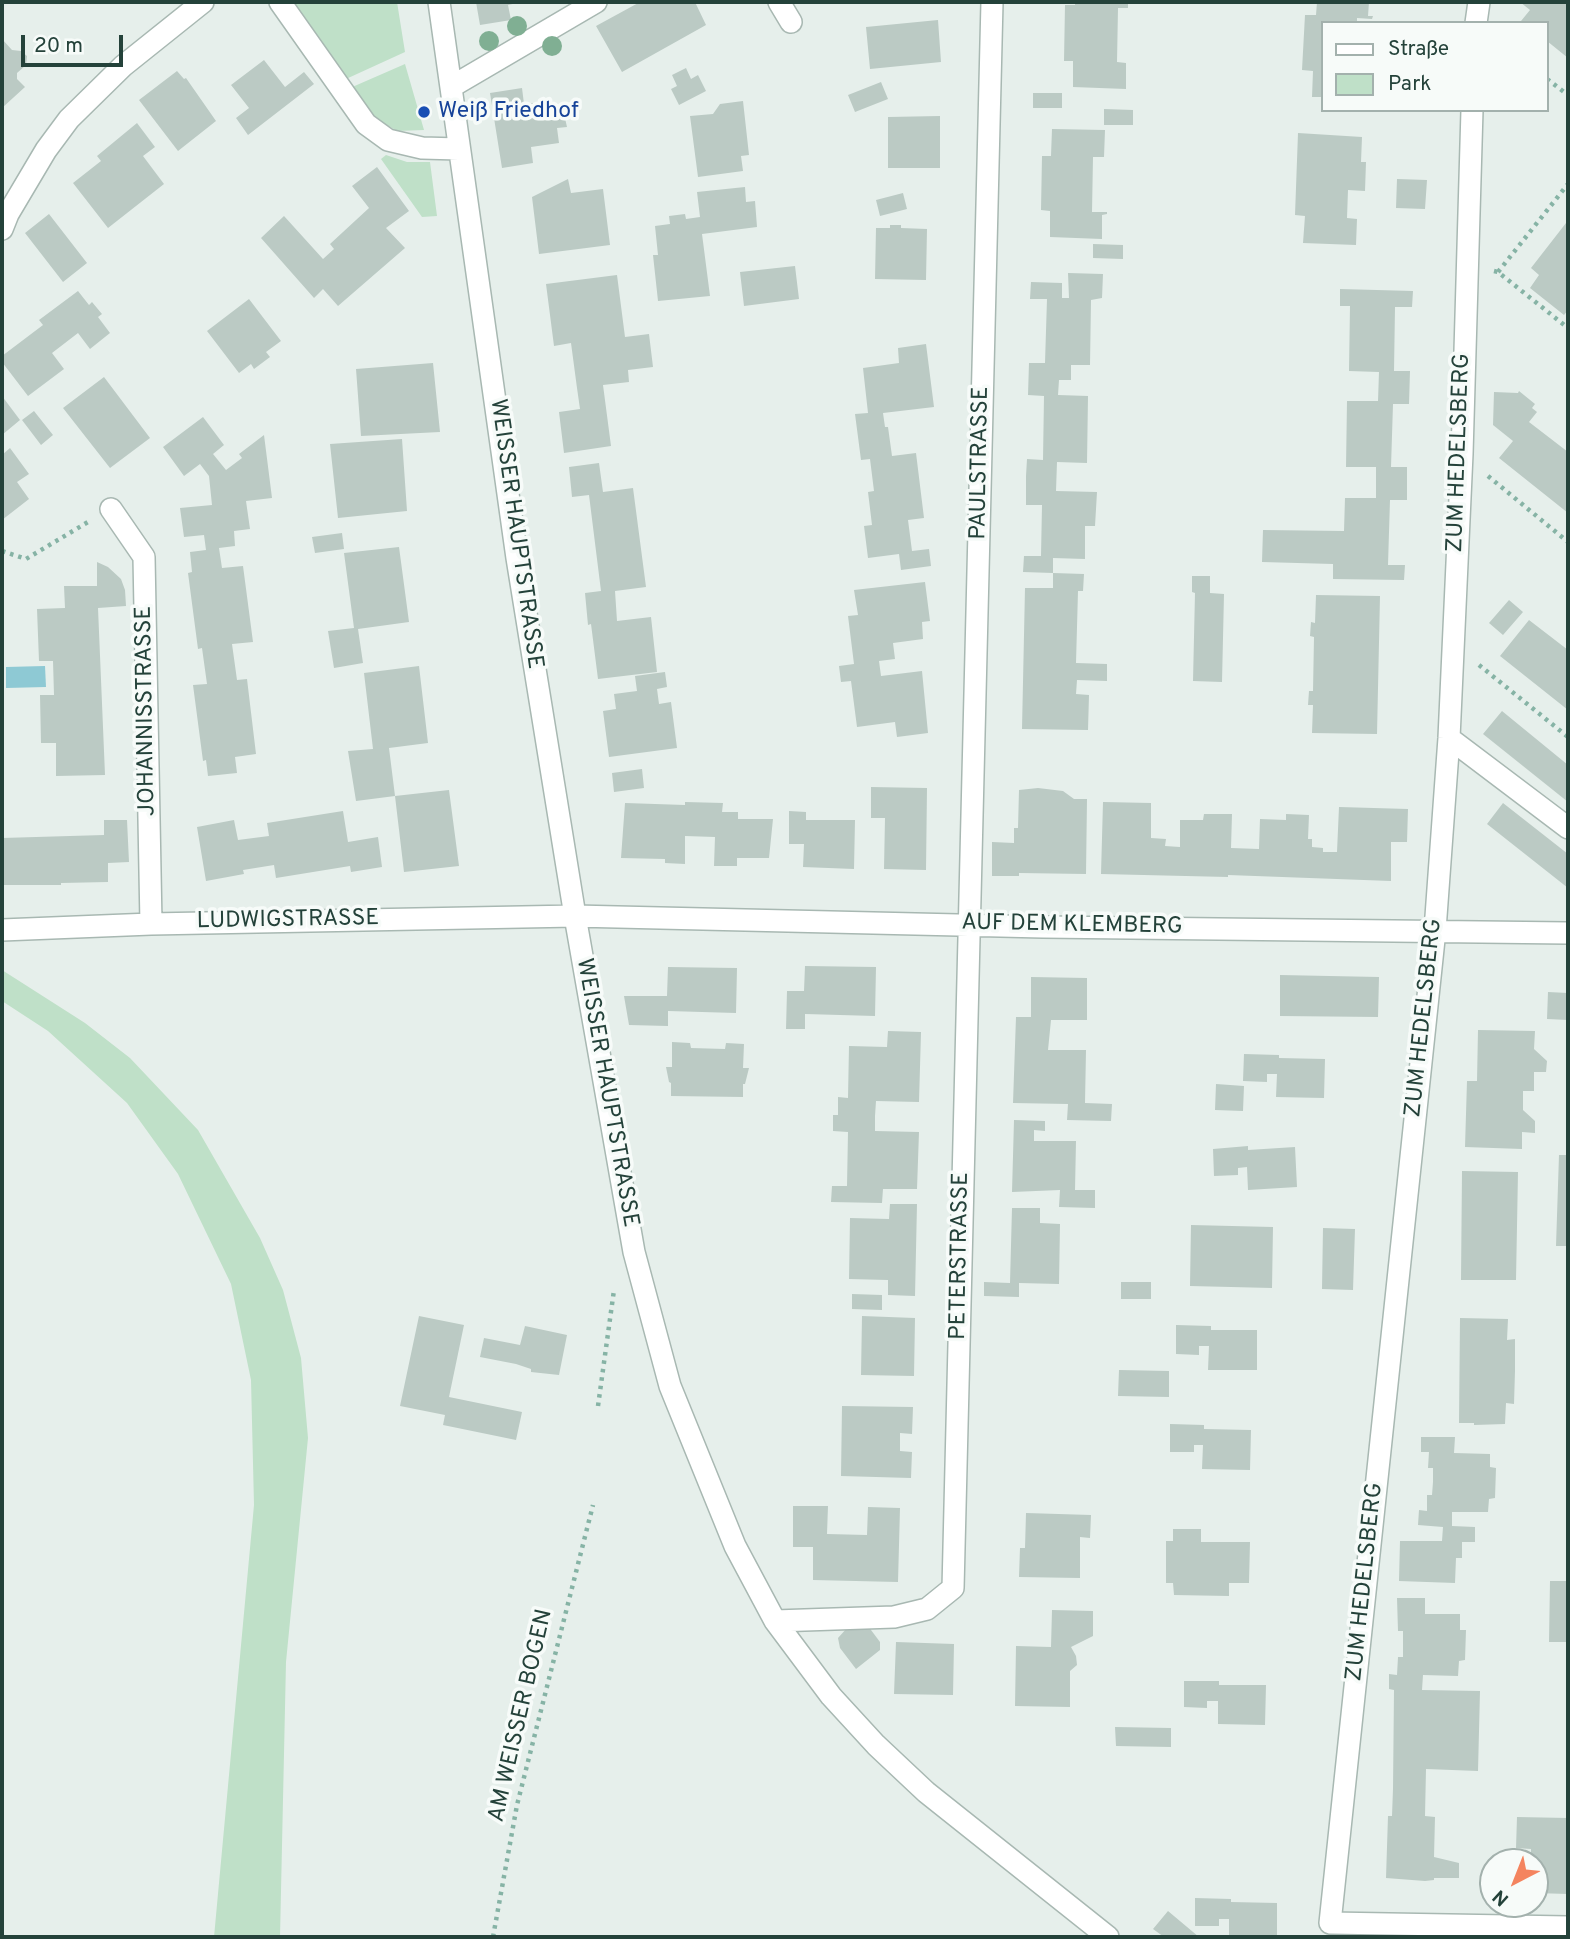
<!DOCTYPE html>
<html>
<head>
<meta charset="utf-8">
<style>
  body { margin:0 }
  #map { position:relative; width:1570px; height:1939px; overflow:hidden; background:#e6efeb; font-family:Overpass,sans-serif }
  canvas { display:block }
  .frame { position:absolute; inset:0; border:4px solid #24423a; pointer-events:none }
  .legend { position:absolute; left:1321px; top:21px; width:228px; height:91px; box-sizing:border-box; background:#f7fbf9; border:2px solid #a3b1ad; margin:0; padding:9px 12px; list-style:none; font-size:21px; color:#24423a }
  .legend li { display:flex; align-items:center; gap:14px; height:35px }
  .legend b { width:35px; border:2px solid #a3b1ad }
  .north { position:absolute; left:1479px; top:1848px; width:70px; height:70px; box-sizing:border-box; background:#f7fbf9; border:2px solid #a3b1ad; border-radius:50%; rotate:222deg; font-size:19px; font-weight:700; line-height:28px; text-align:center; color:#24423a }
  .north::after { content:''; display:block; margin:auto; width:24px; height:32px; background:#f4845f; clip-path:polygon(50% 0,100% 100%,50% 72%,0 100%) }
  .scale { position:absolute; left:21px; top:35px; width:102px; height:32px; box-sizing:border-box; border:4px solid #24423a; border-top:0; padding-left:9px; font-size:21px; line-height:24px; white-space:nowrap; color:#24423a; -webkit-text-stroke:5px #f7fbf9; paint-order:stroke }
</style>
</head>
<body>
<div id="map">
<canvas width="1570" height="1939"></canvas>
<div class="frame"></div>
<ul class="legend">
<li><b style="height:9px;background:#fff"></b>Straße</li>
<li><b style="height:19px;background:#bfe0c8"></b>Park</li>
</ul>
<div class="north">N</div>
<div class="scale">20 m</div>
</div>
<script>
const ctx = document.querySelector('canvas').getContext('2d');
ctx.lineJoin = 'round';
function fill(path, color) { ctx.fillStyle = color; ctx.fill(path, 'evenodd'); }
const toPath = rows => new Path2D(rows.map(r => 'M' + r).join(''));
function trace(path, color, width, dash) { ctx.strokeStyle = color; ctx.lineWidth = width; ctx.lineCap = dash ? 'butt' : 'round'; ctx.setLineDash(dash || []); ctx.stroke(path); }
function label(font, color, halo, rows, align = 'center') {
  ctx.font = font + ' Overpass,sans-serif'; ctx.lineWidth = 7; ctx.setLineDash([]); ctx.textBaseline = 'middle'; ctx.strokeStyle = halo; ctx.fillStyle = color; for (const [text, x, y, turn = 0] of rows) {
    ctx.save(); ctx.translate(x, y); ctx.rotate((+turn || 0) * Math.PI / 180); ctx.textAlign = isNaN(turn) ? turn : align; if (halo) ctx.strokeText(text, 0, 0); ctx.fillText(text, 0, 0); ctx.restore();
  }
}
const green = toPath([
  [293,2,397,2,405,52,346,79],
  [405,64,424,130,397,131,377,119,350,88],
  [386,155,407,162,430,162,437,216,422,217,381,159],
  [2,970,85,1023,130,1058,198,1130,260,1238,283,1290,301,1358,308,1438,286,1662,280,1937,214,1937,254,1505,251,1380,231,1284,178,1174,127,1103,48,1031,2,1001]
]);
const water = toPath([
  [45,666,46,687,6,688,6,667]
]);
const building = toPath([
  [476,2,517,2,517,3,508,5,511,20,480,25],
  [640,2,695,2,706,25,622,72,596,26],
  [1075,2,1128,2,1128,8,1118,8,1117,62,1126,63,1126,89,1073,87,1073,61,1064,61,1065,5,1075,5],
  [1317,2,1369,2,1368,16,1373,16,1372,19,1357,18,1357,23,1323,23,1323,97,1312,97,1313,71,1302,70,1305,15,1316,15],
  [1520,2,1565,2,1568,5,1568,58,1547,41,1547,23,1521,21,1530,10],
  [938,20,941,62,870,69,866,27],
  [2,39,12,50,21,51,27,56,26,65,17,73,17,79,25,87,2,108],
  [264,60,285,87,304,72,314,84,248,135,236,118,249,108,231,85],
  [686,68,691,79,698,75,706,91,679,105,671,89,677,86,672,75],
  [177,71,184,79,186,78,216,121,178,151,139,100],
  [881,82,888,99,855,112,848,95],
  [522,88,524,104,552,101,555,115,564,114,567,127,557,128,559,143,531,147,533,163,502,168,490,93],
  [1033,93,1062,93,1062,108,1033,108],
  [743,101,749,155,741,156,743,171,698,177,690,116,713,114,720,104],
  [1104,109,1133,110,1133,125,1104,125],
  [940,116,940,168,888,168,888,117],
  [137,123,155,147,143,156,164,184,108,228,73,183,101,161,97,156],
  [1052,129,1105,130,1104,157,1093,157,1092,212,1107,212,1107,214,1102,215,1102,239,1050,237,1050,211,1041,210,1042,156,1051,156],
  [1298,133,1362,137,1361,162,1366,162,1365,191,1348,190,1347,218,1357,219,1356,245,1303,243,1305,216,1295,215],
  [377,167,409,211,386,228,405,248,338,306,323,289,314,298,261,238,284,216,323,259,334,249,330,244,369,208,352,186],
  [568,179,571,193,603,189,610,245,539,254,532,197],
  [1397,179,1427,180,1425,209,1396,208],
  [745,187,746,202,755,201,757,227,702,234,710,296,658,301,653,255,658,255,655,226,670,224,669,216,685,214,686,219,700,217,697,192],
  [903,193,907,209,880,216,876,200],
  [49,214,87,263,63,282,25,233],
  [1566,223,1568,225,1568,310,1564,315,1530,288,1539,275,1531,268],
  [890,225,901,225,901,228,927,229,926,280,875,279,876,228,890,228],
  [1093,244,1123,245,1123,259,1093,258],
  [795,266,799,299,744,306,740,272],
  [1068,273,1103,274,1102,298,1091,300,1090,365,1071,365,1071,380,1059,380,1058,395,1088,396,1087,463,1057,462,1056,491,1097,492,1095,526,1085,526,1085,559,1053,558,1053,573,1023,572,1024,556,1041,556,1042,505,1026,505,1026,476,1027,459,1043,460,1044,396,1028,395,1029,363,1045,363,1047,299,1030,299,1031,282,1062,283,1062,298,1069,298],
  [617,275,625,337,649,334,653,367,628,370,629,382,603,385,611,446,564,453,559,412,580,409,577,388,571,343,554,346,546,284],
  [1340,289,1413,291,1412,307,1395,307,1394,371,1410,371,1409,404,1393,404,1391,467,1407,467,1407,500,1390,500,1389,532,1388,565,1405,565,1404,580,1333,579,1333,564,1262,562,1263,530,1344,531,1345,498,1376,498,1376,467,1346,467,1347,401,1378,401,1379,372,1349,371,1350,306,1340,306],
  [78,291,89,305,92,302,102,314,98,317,110,333,90,349,78,333,52,353,64,369,28,396,2,362,2,356,43,325,39,320],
  [249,299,281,341,266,352,270,357,254,369,251,364,239,373,207,331],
  [926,344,934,407,883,413,885,427,888,427,892,456,916,453,924,518,908,520,912,551,929,549,931,566,901,570,899,554,868,558,864,526,872,525,868,492,874,491,870,459,861,460,855,414,868,413,863,368,899,363,898,348],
  [433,363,440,432,361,436,356,369],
  [104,377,150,438,110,468,63,408],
  [1519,391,1535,404,1532,408,1537,412,1529,422,1568,452,1568,513,1499,458,1513,441,1493,425,1494,392,1518,393],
  [2,396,20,420,2,435],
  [34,411,53,435,41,445,22,420],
  [203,417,224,445,213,454,226,470,242,458,239,454,264,435,272,498,246,501,250,529,234,531,235,546,219,548,222,568,243,566,253,642,232,644,237,680,247,679,256,754,235,757,237,773,208,776,206,760,203,761,193,685,207,684,202,648,198,649,188,573,192,572,190,552,206,550,204,535,184,537,180,508,212,505,209,476,200,464,184,476,163,447],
  [402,439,407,511,338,518,330,444],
  [10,448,29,474,17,482,29,499,2,520,2,455],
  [599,463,603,492,633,488,646,587,615,591,617,621,651,617,657,672,598,679,591,624,588,625,585,593,601,591,589,495,572,497,569,467],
  [342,533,344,549,315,553,312,537],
  [399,547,409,622,358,629,363,663,334,668,328,631,354,628,344,553],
  [97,562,108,567,121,579,125,590,126,606,98,608,105,775,56,776,56,743,41,743,40,695,54,695,53,661,39,661,37,609,65,608,64,586,97,586],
  [1053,573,1084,574,1083,591,1078,591,1076,663,1107,664,1107,681,1077,680,1076,694,1089,695,1088,730,1022,729,1025,588,1053,588],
  [1192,576,1210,576,1210,593,1224,594,1222,682,1193,681,1195,593,1192,592],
  [925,582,930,621,922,622,923,639,893,643,895,659,879,661,881,676,922,671,928,733,897,737,895,722,857,727,851,681,841,682,839,666,854,664,848,616,858,615,854,590],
  [1316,595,1380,596,1377,734,1312,733,1313,705,1308,705,1309,691,1313,691,1314,637,1310,636,1311,622,1315,623],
  [1509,600,1523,612,1503,635,1489,623],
  [1529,620,1568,650,1568,710,1500,656],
  [419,666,428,743,389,748,395,796,356,801,348,751,373,749,364,673],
  [665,672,667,687,657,689,659,704,671,702,677,748,609,757,603,711,616,709,614,694,637,691,635,676],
  [1502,711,1568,765,1568,802,1483,734],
  [642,769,644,788,614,792,612,773],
  [871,787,927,788,926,870,884,869,885,818,871,818],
  [1038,788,1063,791,1074,799,1087,799,1086,874,1019,873,1019,876,992,876,992,842,1014,843,1014,828,1018,828,1019,790],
  [449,790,459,866,404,872,395,796],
  [685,802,723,803,722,812,738,812,738,819,773,819,769,858,737,858,737,866,714,866,715,837,685,836,685,864,665,863,665,859,621,858,625,803,685,805],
  [1103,802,1151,803,1151,838,1166,839,1165,846,1180,847,1180,820,1203,820,1204,814,1232,814,1231,848,1259,849,1260,819,1286,820,1286,814,1309,815,1308,839,1312,839,1312,847,1323,848,1323,852,1337,852,1339,807,1408,809,1407,842,1391,842,1391,881,1228,875,1228,877,1101,874],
  [1503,803,1568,854,1568,888,1487,824],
  [343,811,348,842,378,837,382,867,351,872,350,866,276,878,274,865,243,870,244,874,206,881,197,827,234,820,238,840,269,836,267,823],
  [789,811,806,812,806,820,855,820,854,869,803,867,804,844,789,844],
  [104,820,127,820,129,862,108,863,108,882,61,883,61,885,2,885,2,838,104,835],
  [805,966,876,967,875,1016,805,1014,805,1029,786,1029,787,991,804,991],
  [668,967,737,968,736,1013,668,1011,668,1026,629,1025,624,996,667,996],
  [1280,975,1379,977,1378,1017,1280,1016],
  [1031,977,1087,978,1087,1020,1051,1020,1048,1050,1086,1050,1085,1103,1112,1104,1111,1121,1067,1120,1068,1104,1013,1103,1016,1017,1031,1017],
  [1548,992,1568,993,1568,1020,1547,1019],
  [1478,1030,1535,1031,1534,1049,1547,1061,1546,1072,1534,1072,1534,1091,1523,1091,1523,1110,1535,1121,1535,1133,1522,1132,1522,1149,1465,1147,1467,1081,1477,1081],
  [888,1031,921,1032,919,1102,876,1101,875,1116,875,1131,919,1132,917,1189,883,1189,882,1203,831,1202,832,1186,847,1186,848,1132,833,1131,833,1115,838,1115,838,1097,848,1098,849,1046,887,1047],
  [672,1042,690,1043,691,1048,725,1049,726,1043,744,1044,743,1068,749,1068,745,1084,743,1084,743,1097,671,1096,671,1083,669,1082,666,1067,672,1067],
  [1244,1054,1279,1055,1279,1058,1325,1059,1324,1098,1276,1097,1277,1074,1267,1074,1267,1082,1243,1081],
  [1216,1084,1244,1086,1243,1111,1215,1110],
  [1014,1120,1045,1121,1045,1131,1034,1130,1034,1141,1076,1141,1075,1190,1095,1190,1095,1208,1059,1207,1060,1190,1012,1192],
  [1248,1146,1248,1150,1295,1147,1297,1187,1248,1190,1247,1167,1238,1168,1238,1175,1214,1176,1213,1149],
  [1559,1155,1568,1155,1568,1246,1556,1246],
  [1462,1171,1518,1172,1516,1280,1461,1280],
  [890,1204,917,1204,915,1296,888,1295,888,1280,849,1279,850,1218,889,1219],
  [1012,1208,1040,1208,1040,1223,1060,1224,1059,1284,1019,1283,1019,1297,984,1296,984,1282,1010,1283],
  [1191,1225,1273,1227,1272,1288,1190,1286],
  [1323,1228,1355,1229,1353,1290,1322,1289],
  [1121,1282,1151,1282,1151,1299,1121,1299],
  [852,1294,882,1295,882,1310,852,1309],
  [419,1316,464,1325,449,1397,522,1412,516,1440,443,1425,445,1415,400,1406],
  [862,1316,915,1318,914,1376,861,1375],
  [1460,1318,1508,1319,1507,1340,1515,1339,1515,1371,1514,1404,1506,1403,1505,1424,1474,1425,1474,1423,1459,1423],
  [1176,1325,1211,1326,1211,1330,1257,1330,1257,1370,1208,1370,1209,1346,1199,1346,1199,1355,1176,1354],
  [525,1326,567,1335,559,1375,531,1372,531,1369,516,1364,480,1357,484,1338,520,1345],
  [1119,1370,1169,1371,1169,1397,1118,1396],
  [842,1406,913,1407,912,1434,900,1433,900,1451,912,1452,911,1478,841,1476],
  [1170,1424,1204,1425,1204,1429,1251,1430,1250,1470,1202,1469,1203,1445,1194,1445,1194,1452,1170,1452],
  [1421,1437,1455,1437,1454,1453,1490,1454,1490,1467,1496,1468,1495,1498,1489,1499,1488,1512,1452,1512,1452,1526,1475,1527,1475,1542,1462,1542,1462,1558,1456,1558,1455,1583,1399,1581,1400,1541,1442,1541,1443,1527,1418,1525,1419,1510,1427,1511,1427,1495,1432,1495,1433,1482,1433,1468,1428,1468,1429,1452,1421,1452],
  [793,1506,828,1506,827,1534,867,1535,868,1507,900,1508,898,1582,813,1580,813,1547,793,1547],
  [1026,1513,1091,1515,1090,1538,1080,1537,1080,1578,1019,1577,1020,1548,1025,1548],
  [1173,1529,1201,1529,1201,1542,1250,1542,1249,1583,1229,1583,1229,1596,1174,1595,1173,1583,1166,1583,1166,1541,1173,1541],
  [1550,1581,1568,1581,1568,1642,1549,1642],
  [1397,1598,1425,1598,1425,1614,1460,1614,1460,1630,1466,1630,1465,1660,1459,1661,1458,1676,1423,1675,1422,1690,1480,1691,1478,1771,1426,1769,1425,1816,1435,1817,1434,1857,1459,1863,1459,1878,1434,1878,1434,1880,1425,1881,1386,1878,1388,1816,1392,1816,1393,1789,1394,1690,1389,1689,1389,1674,1397,1675,1398,1657,1403,1657,1403,1631,1398,1631],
  [1052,1610,1093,1611,1093,1636,1071,1647,1076,1656,1077,1665,1070,1671,1070,1707,1015,1706,1016,1646,1051,1647],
  [868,1626,880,1642,880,1650,856,1669,840,1648,838,1638,847,1628],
  [896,1642,954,1644,953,1695,894,1694],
  [1184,1681,1219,1681,1219,1685,1266,1685,1265,1725,1218,1724,1218,1701,1207,1701,1207,1708,1184,1707],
  [1115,1727,1171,1728,1171,1747,1116,1746],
  [1517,1817,1568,1818,1568,1894,1535,1893,1535,1862,1531,1862,1531,1849,1516,1848],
  [1195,1898,1231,1899,1231,1902,1277,1903,1277,1937,1229,1937,1229,1919,1219,1919,1219,1926,1195,1926],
  [1168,1911,1199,1937,1164,1937,1153,1929]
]);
const path = toPath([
  [1547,79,1568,95],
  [1494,271,1498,272,1568,328],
  [1498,272,1568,184],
  [1488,476,1568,542],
  [2,551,26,559,88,522],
  [1479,665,1568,737],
  [598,1406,614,1290],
  [493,1937,517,1805,593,1505]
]);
const minor = toPath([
  [280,2,366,124,388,140,422,148,459,149],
  [439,2,517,558,575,916,634,1252,670,1386,735,1546,775,1621,831,1696,876,1745,926,1792,1108,1937],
  [779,2,791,22],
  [1476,23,1479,2],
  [451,87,596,2],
  [1472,110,1462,454,1449,738,1435,930,1330,1923,1568,1927],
  [2,229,8,214,46,150,69,119,123,66,203,2],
  [111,509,144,557,151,924],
  [1449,738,1568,828],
  [2,930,151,924,575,916,1043,927,1568,933],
  [775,1621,894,1617,927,1609,953,1588,992,2]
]);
const trees = [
  [517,26],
  [489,41],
  [552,46]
];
const markers = [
  [424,112,7,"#1a4fb4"]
];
const transitNames = [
  ["Weiß Friedhof",438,112]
];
const streetNames = [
  ["ZUM HEDELSBERG",1460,453,-88],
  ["PAULSTRASSE",981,463,-89],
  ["WEISSER HAUPTSTRASSE",515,534,82],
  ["JOHANNISSTRASSE",147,711,-91],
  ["LUDWIGSTRASSE",288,921,-1],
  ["AUF DEM KLEMBERG",1072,926,1],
  ["ZUM HEDELSBERG",1425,1018,-84],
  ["WEISSER HAUPTSTRASSE",606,1093,80],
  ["PETERSTRASSE",961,1256,-89],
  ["ZUM HEDELSBERG",1366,1582,-84],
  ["AM WEISSER BOGEN",522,1716,-77]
];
fill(green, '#bfe0c8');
fill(water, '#8ec9d4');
fill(building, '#bbcac4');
trace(minor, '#a8b8b2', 24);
trace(path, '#86b3a5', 4.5, [3.5, 5]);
trace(minor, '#fff', 21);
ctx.fillStyle = '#80af93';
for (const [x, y] of trees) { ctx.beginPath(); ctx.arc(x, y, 10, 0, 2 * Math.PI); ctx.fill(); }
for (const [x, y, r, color] of markers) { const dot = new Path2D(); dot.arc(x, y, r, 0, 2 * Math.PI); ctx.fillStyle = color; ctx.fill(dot); trace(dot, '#f7fbf9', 2.5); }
label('23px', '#164399', '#f7fbf9', transitNames, 'left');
label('23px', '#24423a', '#f7fbf9', streetNames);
</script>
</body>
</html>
